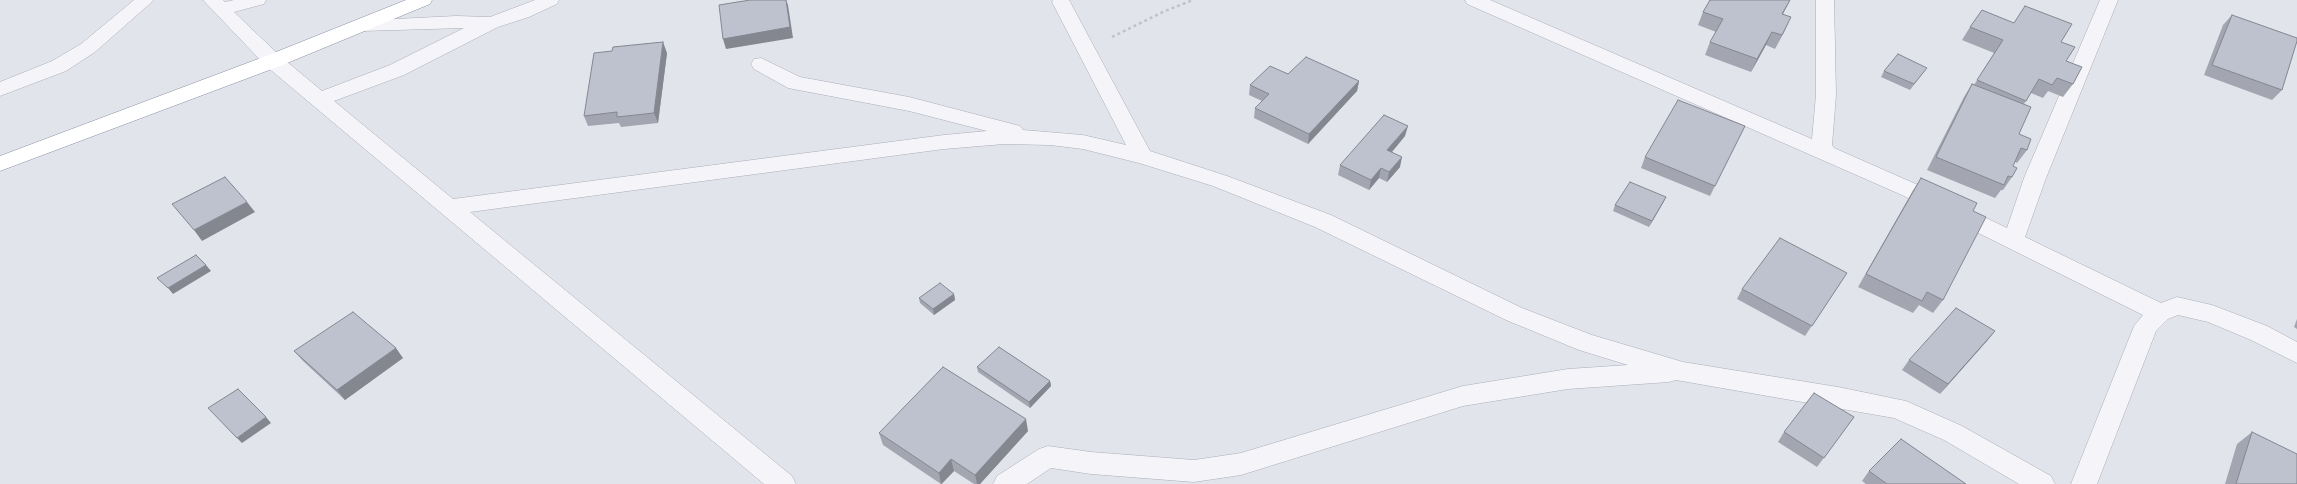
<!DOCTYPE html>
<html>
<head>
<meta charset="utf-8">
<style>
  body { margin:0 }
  canvas { display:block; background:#e1e4eb }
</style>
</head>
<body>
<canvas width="2297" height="484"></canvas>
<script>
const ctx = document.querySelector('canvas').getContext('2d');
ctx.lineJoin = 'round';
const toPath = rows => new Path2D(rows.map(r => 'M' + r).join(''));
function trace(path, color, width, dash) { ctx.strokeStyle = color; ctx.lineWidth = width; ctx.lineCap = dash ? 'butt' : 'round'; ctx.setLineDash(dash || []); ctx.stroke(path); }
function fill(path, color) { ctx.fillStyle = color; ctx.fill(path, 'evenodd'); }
const path = toPath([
  [1112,37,1165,11,1193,0]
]);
const minor = toPath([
  [134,0,154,0,95,52,66,71,0,96,0,82,52,61,81,44,134,0],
  [203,0,223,0,225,2,234,0,266,0,264,4,234,12,280,56,322,91,390,65,464,28,362,31,355,29,353,25,355,21,456,16,490,17,535,0,559,0,557,4,529,17,498,27,404,75,334,101,453,199,944,135,987,131,909,111,788,88,754,69,751,64,754,59,761,58,800,77,909,97,1020,126,1023,130,1083,135,1126,145,1052,2,1053,0,1069,0,1150,151,1227,176,1331,215,1522,308,1592,335,1683,362,1838,387,1906,401,1962,426,2051,476,2055,484,2019,484,1944,440,1894,418,1676,380,1669,382,1568,389,1463,406,1241,475,1194,482,1091,474,1051,468,1027,484,993,484,997,476,1039,449,1048,446,1091,452,1194,460,1241,453,1463,386,1568,369,1628,365,1579,350,1506,320,1315,227,1213,186,1139,163,1083,149,1050,145,1004,144,944,149,470,212,792,476,796,484,764,484,266,66,203,0],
  [1465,0,1490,0,1812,139,1816,95,1816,0,1834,0,1836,95,1832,145,1834,148,1918,185,2007,228,2024,178,2100,0,2118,0,2046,178,2025,237,2161,303,2177,297,2212,305,2267,326,2297,342,2297,363,2251,340,2208,322,2178,315,2168,319,2156,331,2097,484,2071,484,2134,326,2143,315,1902,195,1467,4,1465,0]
]);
const highway = toPath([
  [406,0,432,0,430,4,280,66,0,171,0,156,266,56,406,0]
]);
const wall = toPath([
  [1710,0,1790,0,1783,14,1785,30,1775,49,1766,45,1751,72,1705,55,1710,42,1716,32,1698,25,1703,12],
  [2025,6,2061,42,2073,84,2063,97,2048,91,2043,98,2031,93,2024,104,2019,134,2027,150,2017,163,2015,162,2013,166,2012,177,2003,190,2001,190,1995,198,1927,170,1964,97,1972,84,1974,85,1994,53,1962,40,1970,27,2014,23],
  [2232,15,2282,90,2272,100,2204,75,2223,25],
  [667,53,658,123,621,127,619,123,588,126,584,116],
  [1884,71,1923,73,1910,90,1881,77],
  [1288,74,1359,81,1357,91,1308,144,1254,118,1255,108,1262,101,1249,95,1250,85],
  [1745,126,1710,196,1641,168,1645,157],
  [1405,136,1392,152,1400,167,1387,182,1379,178,1369,190,1338,175,1340,165],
  [1921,178,1973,211,1943,300,1933,313,1919,305,1913,313,1858,287,1912,192],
  [1666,197,1663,203,1649,227,1613,211,1615,205],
  [1847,273,1805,336,1737,299,1742,289],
  [954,294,955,300,934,315,920,303,919,298],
  [2297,319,2297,329,2294,327],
  [1995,331,1940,394,1902,370,1909,360],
  [294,351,403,358,345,400,303,361],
  [977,367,1050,381,1051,386,1030,408,978,372],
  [1854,417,1817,467,1778,442,1784,432],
  [1028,431,980,484,974,484,954,471,942,484,941,484,883,445,879,433],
  [2252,432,2297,484,2225,484,2237,444],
  [1869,471,1966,484,1866,484,1862,481]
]);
const shadedWall = toPath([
  [786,0,788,5,793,38,726,49,723,39],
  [1790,0,1789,2,1776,27,1782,14],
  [1791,17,1785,30,1775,49],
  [1772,32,1766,45,1751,72,1757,59],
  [663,42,667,53,658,123,654,113],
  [1359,81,1357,91,1308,144,1309,134],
  [1408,126,1405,136,1385,160,1387,150],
  [1402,157,1400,167,1387,182,1389,172],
  [1381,168,1379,178,1369,190,1371,180],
  [1666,197,1663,203,1649,227,1652,221],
  [247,202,255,212,202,241,194,230],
  [206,265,211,271,173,294,168,288],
  [954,294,955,300,934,315,933,309],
  [1995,331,1987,341,1940,394,1948,384],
  [396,348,403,358,345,400,337,390],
  [1050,381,1051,386,1030,408,1029,402],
  [266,417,271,423,242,443,237,438],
  [1026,419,1028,431,980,484,977,484,975,475],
  [951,459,954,471,941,484,939,473]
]);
const building = toPath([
  [750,0,786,0,790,27,723,39,719,5,750,0],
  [1710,0,1790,0,1782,14,1791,17,1782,35,1772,32,1757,59,1710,42,1723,19,1703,12,1710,0],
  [2025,6,2072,24,2061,42,2075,47,2066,61,2082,67,2073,84,2057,78,2052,85,2039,79,2026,101,1977,80,2003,40,1970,27,1982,10,2014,23,2025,6],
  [2232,15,2297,38,2297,41,2282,90,2212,65,2232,15],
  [663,42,654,113,617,117,617,112,584,116,594,53,612,51,613,47,663,42],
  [1898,54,1927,68,1914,84,1884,71,1898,54],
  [1306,57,1359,81,1309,134,1255,108,1269,94,1250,85,1270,66,1288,74,1306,57],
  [1972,84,2031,107,2019,134,2031,139,2027,150,2021,148,2013,166,2017,168,2012,177,2008,176,2004,185,1936,157,1972,84],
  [1678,100,1745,126,1715,186,1645,157,1678,100],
  [1384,115,1408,126,1387,150,1402,157,1389,172,1381,168,1371,180,1340,165,1384,115],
  [225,177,247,202,194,230,172,204,225,177],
  [1921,178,1977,203,1973,211,1986,217,1943,300,1927,292,1922,301,1866,274,1921,178],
  [1630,182,1666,197,1652,221,1615,205,1630,182],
  [1780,238,1847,273,1812,326,1742,289,1780,238],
  [196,255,206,265,168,288,157,278,196,255],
  [940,283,954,294,933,309,919,298,940,283],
  [1956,308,1995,331,1948,384,1909,360,1956,308],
  [353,312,396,348,337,390,294,351,353,312],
  [999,347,1050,381,1029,402,977,367,999,347],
  [943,367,1026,419,975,475,951,459,939,473,879,433,943,367],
  [238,389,266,417,237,438,208,408,238,389],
  [1814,393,1854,417,1824,458,1784,432,1814,393],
  [2252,432,2297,454,2297,484,2236,484,2252,432],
  [1901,439,1966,484,1887,484,1869,471,1901,439]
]);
trace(minor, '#aaadb9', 1);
trace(highway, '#888ea3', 1);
trace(path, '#c0c1ca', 2.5, [3, 3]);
fill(minor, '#f5f5f9');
fill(highway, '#fff');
fill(wall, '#a3a6b1');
fill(shadedWall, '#858790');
fill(building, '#bec1ce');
trace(building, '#858790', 1);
</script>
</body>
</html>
